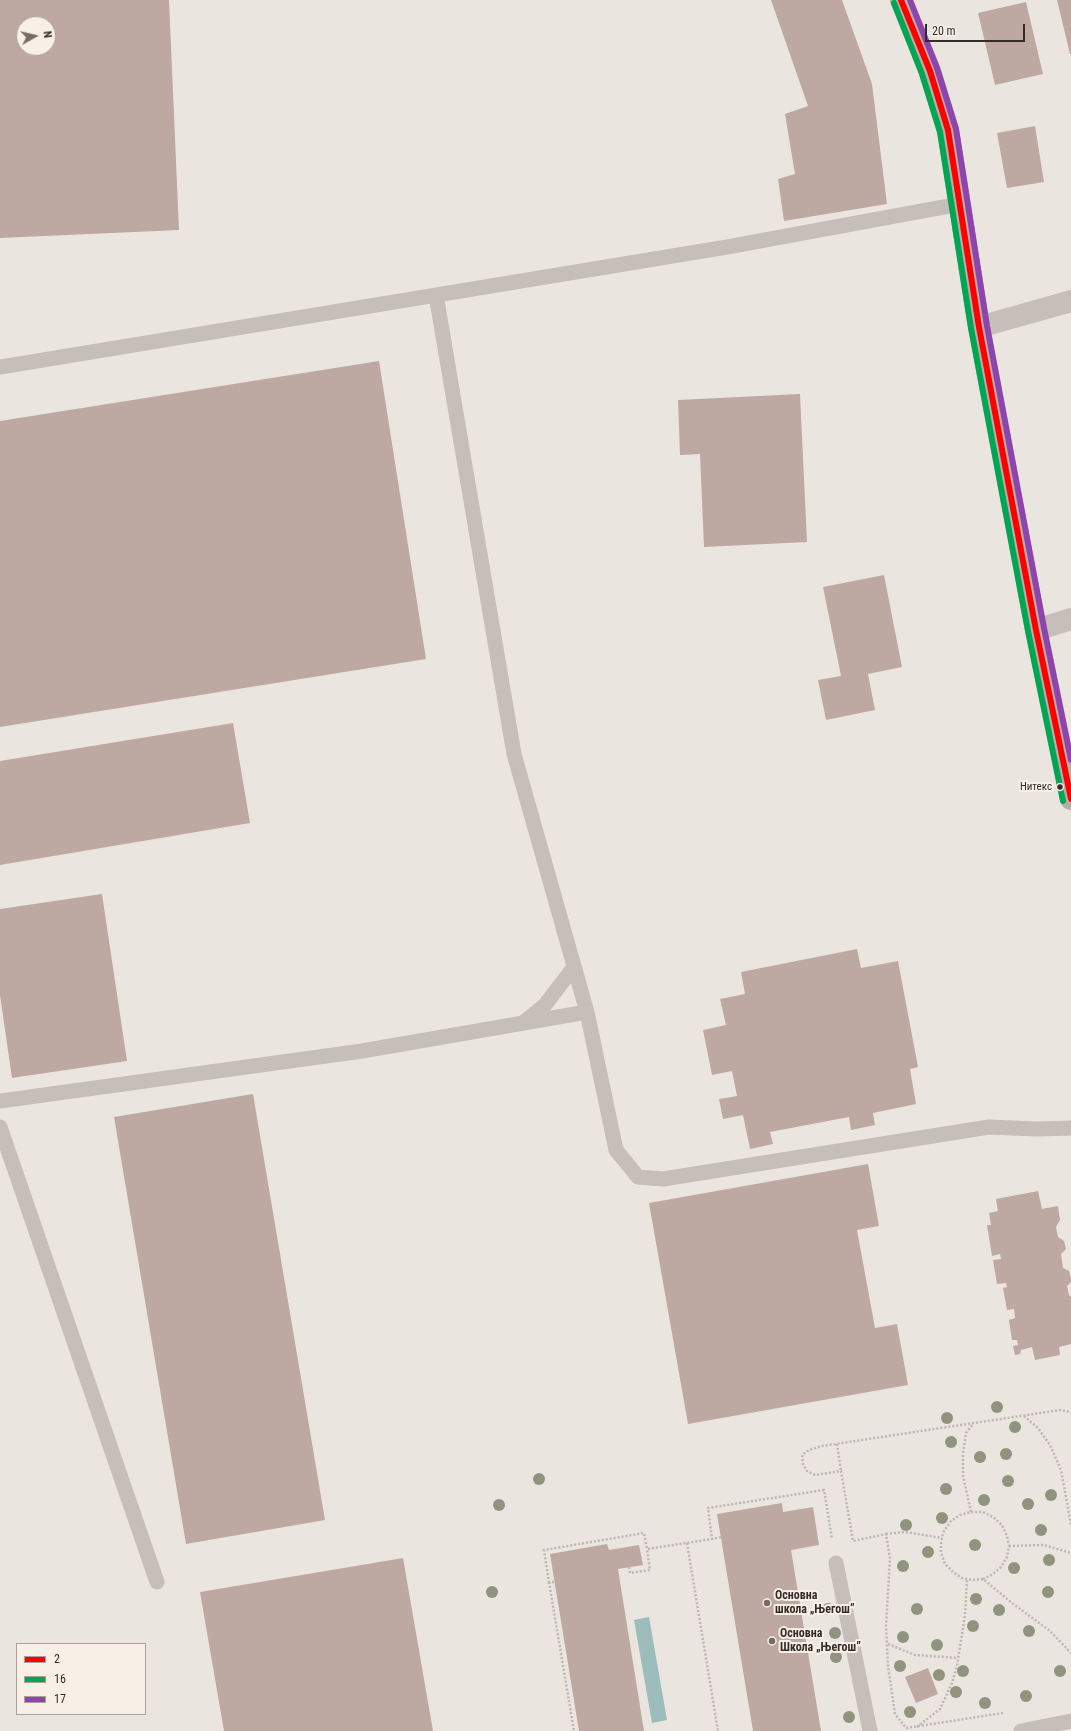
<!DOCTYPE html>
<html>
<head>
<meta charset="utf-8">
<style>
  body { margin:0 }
  #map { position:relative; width:1071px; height:1731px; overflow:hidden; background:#ebe5e0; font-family:"Roboto Condensed",sans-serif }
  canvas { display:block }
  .legend { position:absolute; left:16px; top:1643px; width:130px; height:72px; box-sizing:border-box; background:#f8f0e7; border:1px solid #aaa19b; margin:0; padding:5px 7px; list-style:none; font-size:12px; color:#352b28 }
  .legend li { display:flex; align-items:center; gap:8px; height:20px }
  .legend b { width:20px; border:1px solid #aaa19b }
  .north { position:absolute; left:16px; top:16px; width:40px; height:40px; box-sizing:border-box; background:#f8f0e7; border:1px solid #aaa19b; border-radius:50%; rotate:82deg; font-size:11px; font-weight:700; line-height:16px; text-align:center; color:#352b28 }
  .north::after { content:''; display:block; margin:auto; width:14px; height:18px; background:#756c68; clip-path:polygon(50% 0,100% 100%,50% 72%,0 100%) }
  .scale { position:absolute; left:925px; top:24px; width:100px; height:18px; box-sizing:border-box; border:2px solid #352b28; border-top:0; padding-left:5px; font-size:12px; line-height:14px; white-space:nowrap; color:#352b28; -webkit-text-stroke:3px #f8f0e7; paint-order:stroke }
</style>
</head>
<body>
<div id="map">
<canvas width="1071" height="1731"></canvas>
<ul class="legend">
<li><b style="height:5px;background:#f00"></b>2</li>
<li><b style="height:5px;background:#00a651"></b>16</li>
<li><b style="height:5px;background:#8e44ad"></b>17</li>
</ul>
<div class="north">N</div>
<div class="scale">20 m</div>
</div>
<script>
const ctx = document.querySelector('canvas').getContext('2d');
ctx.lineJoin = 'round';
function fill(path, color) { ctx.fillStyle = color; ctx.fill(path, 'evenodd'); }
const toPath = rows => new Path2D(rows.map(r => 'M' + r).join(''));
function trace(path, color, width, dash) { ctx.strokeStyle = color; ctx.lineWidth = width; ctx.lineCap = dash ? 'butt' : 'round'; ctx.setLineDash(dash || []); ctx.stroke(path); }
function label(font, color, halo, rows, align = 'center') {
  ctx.font = font + ' "Roboto Condensed",sans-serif'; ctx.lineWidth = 4; ctx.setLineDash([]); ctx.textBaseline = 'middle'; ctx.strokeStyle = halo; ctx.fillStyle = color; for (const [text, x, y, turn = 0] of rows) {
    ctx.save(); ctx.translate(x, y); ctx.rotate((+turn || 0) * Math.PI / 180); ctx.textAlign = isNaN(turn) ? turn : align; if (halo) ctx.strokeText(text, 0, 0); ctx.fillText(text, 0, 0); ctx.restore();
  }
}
const water = toPath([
  [649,1617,667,1720,652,1723,634,1620]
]);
const building = toPath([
  [0,0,169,0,179,230,0,238],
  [24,24,48,24,48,48,24,48],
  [771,0,842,0,872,84,887,204,784,221,778,179,795,174,785,114,808,106],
  [1057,0,1071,0,1071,54,1070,54],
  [1026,2,1043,74,995,85,978,13],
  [1035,126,1044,182,1007,188,997,133],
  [379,361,426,659,0,727,0,421],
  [800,394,807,542,704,547,700,454,680,455,678,400],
  [884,575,902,667,868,674,875,710,826,720,818,680,841,676,823,587],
  [233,723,250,823,0,865,0,761],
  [102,894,127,1061,12,1078,0,995,0,909],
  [857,949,861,968,898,961,918,1067,910,1069,916,1104,873,1113,875,1125,851,1130,849,1117,770,1132,773,1144,750,1149,743,1115,723,1119,719,1099,737,1096,732,1071,712,1075,703,1030,726,1025,720,999,745,994,741,972],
  [253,1094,325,1520,186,1544,114,1117],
  [868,1164,879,1226,857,1230,875,1328,897,1324,908,1385,688,1424,649,1203],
  [1038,1191,1042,1209,1058,1206,1060,1220,1056,1227,1058,1237,1064,1241,1066,1249,1061,1254,1063,1268,1069,1271,1071,1278,1071,1282,1067,1286,1069,1295,1071,1297,1071,1344,1059,1347,1060,1355,1035,1360,1032,1347,1021,1350,1020,1354,1015,1355,1013,1346,1018,1345,1017,1340,1012,1340,1009,1320,1015,1318,1014,1309,1007,1310,1003,1288,1007,1287,1006,1283,997,1284,993,1260,1001,1259,1000,1254,992,1256,987,1225,991,1225,989,1213,998,1211,996,1199],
  [782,1503,783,1512,813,1507,819,1545,791,1550,821,1731,753,1731,717,1514],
  [607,1544,609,1550,639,1545,643,1565,618,1569,644,1731,579,1731,550,1554],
  [403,1558,433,1731,224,1731,200,1592],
  [928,1668,938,1694,916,1703,905,1677]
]);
const path = toPath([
  [1024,1416,1038,1428,1050,1445,1061,1470,1071,1525],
  [837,1444,841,1471],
  [971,1512,963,1476,963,1453,966,1433,973,1424],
  [886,1534,905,1532,942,1538],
  [721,1537,712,1539,708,1508,824,1490,832,1539],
  [687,1543,718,1731],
  [1009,1546,1044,1545,1071,1553],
  [629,1567,630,1573,650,1570,647,1549],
  [983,1579,993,1574,1001,1567,1007,1557,1009,1546,1007,1536,1002,1525,993,1517,983,1512,971,1512,960,1515,951,1521,944,1531,941,1542,941,1553,945,1564,953,1572,962,1578,972,1580,983,1579,1012,1603,1050,1631,1071,1653],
  [549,1582,574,1731],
  [554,1582,549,1582,544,1550,644,1533,647,1549,712,1539],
  [888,1644,915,1655,958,1658],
  [1003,1713,906,1728,895,1714,888,1666,886,1626,890,1558,886,1534,853,1541,841,1471,815,1475,807,1471,803,1464,802,1455,809,1450,822,1446,1060,1410,1071,1412],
  [917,1727,940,1709,952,1683,957,1666,965,1615,967,1579]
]);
const lane = toPath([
  [436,295,514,754,587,1012,616,1150,638,1177,663,1179,989,1127,1037,1129,1071,1128],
  [0,367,727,247,960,204],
  [524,1022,545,1005,574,967],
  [0,1101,362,1051,587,1012],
  [0,1127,157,1582],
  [836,1563,870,1731],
  [1021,1731,1071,1721]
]);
const street = toPath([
  [979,327,1071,301],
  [1036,630,1071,619]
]);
const secondary = toPath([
  [901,0,930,71,948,130,979,327,1036,630,1071,799]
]);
const bus1 = toPath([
  [901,0,930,71,948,130,979,327,1036,630,1071,799]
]);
const bus2 = toPath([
  [894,3,922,74,940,132,971,328,1028,631,1063,801]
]);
const bus3 = toPath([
  [910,0,937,68,956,129,987,326,1044,628,1071,760]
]);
const trees = [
  [997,1407],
  [947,1418],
  [1015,1427],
  [951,1442],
  [1006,1454],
  [980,1457],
  [539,1479],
  [1008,1481],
  [946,1489],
  [1051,1495],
  [984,1500],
  [1028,1504],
  [499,1505],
  [942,1518],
  [906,1525],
  [1041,1530],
  [975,1545],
  [928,1552],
  [1049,1560],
  [903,1566],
  [1014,1568],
  [492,1592],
  [1048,1592],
  [976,1599],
  [828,1609],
  [917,1609],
  [999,1610],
  [973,1626],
  [1029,1631],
  [835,1633],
  [903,1637],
  [937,1645],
  [836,1657],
  [900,1666],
  [963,1671],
  [1060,1671],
  [939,1675],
  [956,1692],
  [1026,1696],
  [985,1703],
  [910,1712],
  [849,1717]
];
const markers = [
  [1060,787,3.5,"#352b28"],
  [767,1603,4,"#756c68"],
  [772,1641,4,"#756c68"]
];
const busNames = [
  ["Нитекс",1052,787]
];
const poiNames = [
  ["Основна",775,1596],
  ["школа „Његош”",775,1610],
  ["Основна",780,1634],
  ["Школа „Његош”",780,1648]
];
fill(water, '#9dbdbc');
fill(building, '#bea9a2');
trace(path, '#bdb6b2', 2.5, [2, 2]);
trace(lane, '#c5beb9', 15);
trace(street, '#c5beb9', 22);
trace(secondary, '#b5aeaa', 22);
trace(bus1, '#f00', 6);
trace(bus2, '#00a651', 6);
trace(bus3, '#8e44ad', 6);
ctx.fillStyle = '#90947e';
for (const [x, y] of trees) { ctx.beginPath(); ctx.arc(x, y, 6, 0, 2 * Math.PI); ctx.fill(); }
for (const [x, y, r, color] of markers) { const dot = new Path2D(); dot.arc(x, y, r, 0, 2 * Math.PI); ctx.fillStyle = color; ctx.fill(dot); trace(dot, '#f8f0e7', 1.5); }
label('11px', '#352b28', '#f8f0e7', busNames, 'right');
label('bold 12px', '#352b28', '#f8f0e7', poiNames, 'left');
</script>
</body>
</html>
